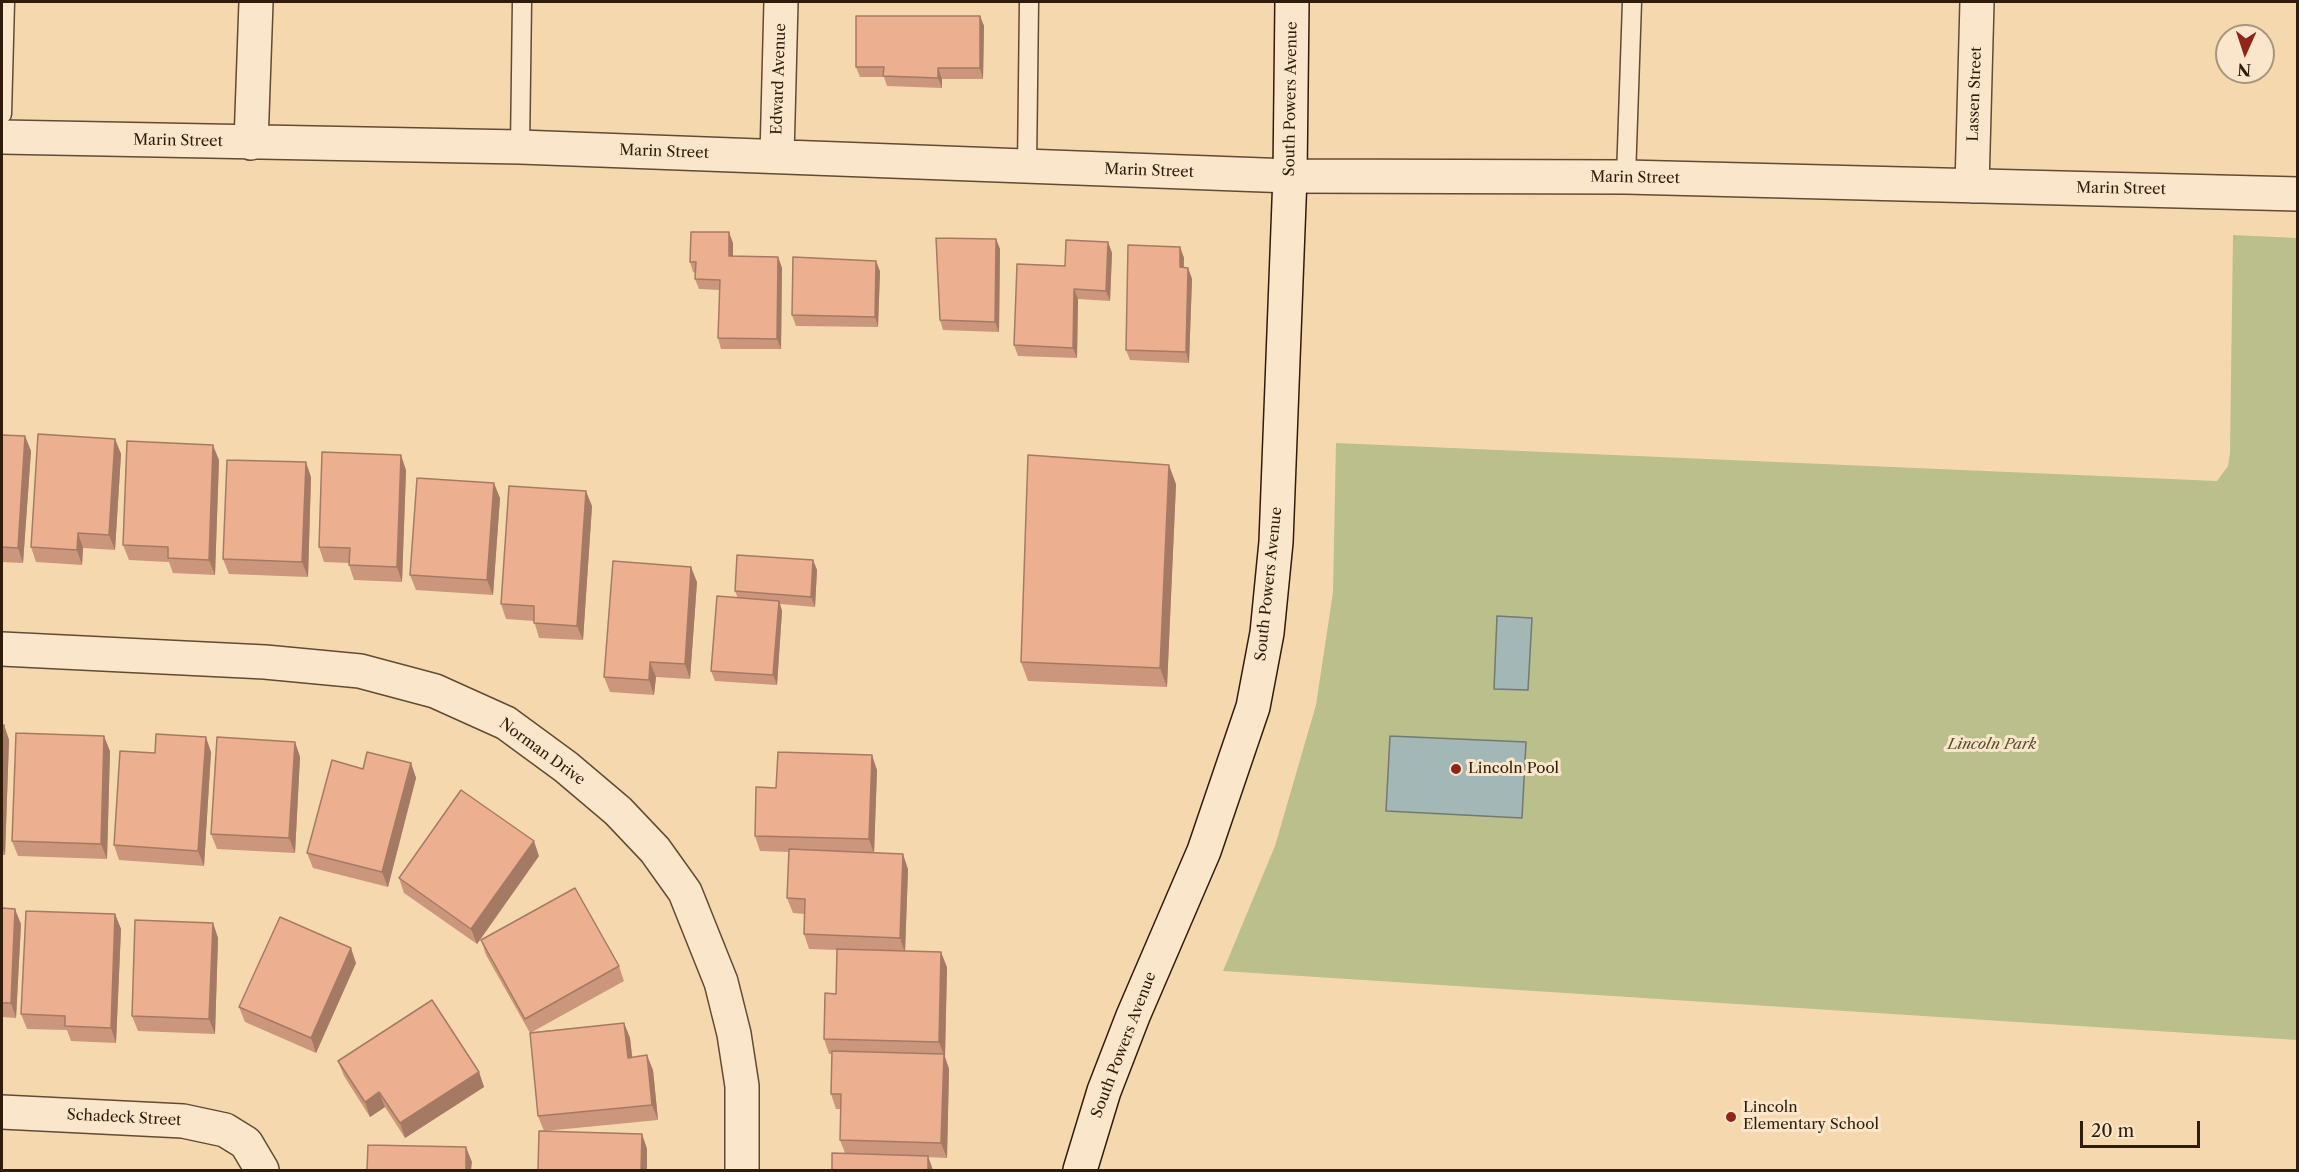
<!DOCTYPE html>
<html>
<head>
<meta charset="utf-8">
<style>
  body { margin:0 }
  #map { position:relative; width:2299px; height:1172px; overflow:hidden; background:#f6d8af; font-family:"Libre Caslon Text",serif }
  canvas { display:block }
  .frame { position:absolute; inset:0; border:3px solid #2f1c0a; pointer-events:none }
  .north { position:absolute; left:2215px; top:24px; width:60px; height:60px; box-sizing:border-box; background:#f9e6cb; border:2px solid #a8957e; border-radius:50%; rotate:183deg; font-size:16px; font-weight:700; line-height:24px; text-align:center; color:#2f1c0a }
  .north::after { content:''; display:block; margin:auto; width:21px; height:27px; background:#8f2418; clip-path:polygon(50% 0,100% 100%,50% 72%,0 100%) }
  .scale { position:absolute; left:2080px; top:1121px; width:120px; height:27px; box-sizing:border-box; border:3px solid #2f1c0a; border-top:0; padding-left:8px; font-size:18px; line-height:21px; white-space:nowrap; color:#2f1c0a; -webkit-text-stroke:4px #f9e6cb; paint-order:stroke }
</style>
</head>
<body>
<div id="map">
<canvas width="2299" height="1172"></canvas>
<div class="frame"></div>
<div class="north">N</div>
<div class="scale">20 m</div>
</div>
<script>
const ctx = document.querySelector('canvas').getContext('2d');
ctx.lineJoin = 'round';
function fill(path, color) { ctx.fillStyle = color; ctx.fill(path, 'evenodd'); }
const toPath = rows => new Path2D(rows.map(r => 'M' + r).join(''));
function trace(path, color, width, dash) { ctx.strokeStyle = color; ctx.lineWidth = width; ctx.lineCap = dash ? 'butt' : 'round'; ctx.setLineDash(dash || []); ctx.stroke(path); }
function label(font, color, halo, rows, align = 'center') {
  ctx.font = font + ' "Libre Caslon Text",serif'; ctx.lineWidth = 6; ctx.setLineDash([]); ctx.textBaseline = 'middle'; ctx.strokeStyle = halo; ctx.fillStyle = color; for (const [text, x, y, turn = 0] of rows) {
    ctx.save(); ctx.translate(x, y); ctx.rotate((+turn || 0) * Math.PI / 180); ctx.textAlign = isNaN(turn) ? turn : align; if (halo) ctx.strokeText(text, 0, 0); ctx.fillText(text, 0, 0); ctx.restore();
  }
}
const green = toPath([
  [2233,235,2297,238,2297,1040,1223,971,1275,846,1316,705,1333,592,1336,443,2217,481,2228,466,2230,453]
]);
const water = toPath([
  [1497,616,1532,618,1528,690,1494,689,1497,616],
  [1390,736,1526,742,1522,818,1386,811,1390,736]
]);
const lane = toPath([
  [2,114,5,2],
  [520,147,522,2],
  [1027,167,1029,2],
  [1626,177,1632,2]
]);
const street = toPath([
  [2,137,520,147,1290,176,1626,177,2298,194],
  [251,143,256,2],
  [777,156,781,2],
  [1972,186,1977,2],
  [2,649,265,662,360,671,435,691,506,723,566,767,618,811,655,850,685,892,721,982,734,1034,742,1086,742,1170],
  [2,1112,183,1121,225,1130,246,1143,262,1170]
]);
const secondary = toPath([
  [1080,1170,1104,1091,1133,1016,1204,851,1253,707,1267,633,1276,542,1290,176,1292,2]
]);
const wall = toPath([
  [980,16,984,26,983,79,942,79,942,88,887,86,884,77,860,77,856,67],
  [996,239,1000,249,999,332,943,330,940,320],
  [1108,242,1112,253,1110,301,1078,299,1077,358,1018,356,1014,345,1065,266],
  [733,243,733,256,778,257,782,268,781,349,721,349,718,338,720,290,699,289,695,279,695,273,693,272,690,262],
  [1180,247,1184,258,1184,268,1188,268,1192,279,1189,363,1130,360,1126,350],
  [880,271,878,327,796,326,792,315],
  [2,435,25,436,31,451,23,563,2,562],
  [115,439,121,454,115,550,83,548,82,565,36,562,31,547],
  [219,460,215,575,173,573,169,562,129,560,123,545],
  [406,470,402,582,354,580,349,565,349,563,324,562,319,547],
  [311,477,308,577,229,574,223,559],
  [1176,484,1167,687,1028,681,1021,662],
  [500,498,493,595,416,590,410,575],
  [592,506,583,640,539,638,534,621,506,619,501,604],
  [813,560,817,570,815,607,780,604,782,611,777,685,715,681,711,671,738,598,735,591],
  [697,582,690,679,656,677,654,695,610,692,604,677],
  [2,725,4,725,9,740,5,855,2,855],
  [295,742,300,757,295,853,217,849,211,834],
  [110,751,107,859,18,856,12,841],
  [211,752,204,866,119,860,114,845],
  [411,763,416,778,388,887,313,868,307,853],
  [877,770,874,853,908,869,905,951,947,967,945,1057,949,1069,947,1158,845,1153,840,1140,841,1109,836,1109,831,1094,832,1054,829,1054,824,1039,836,994,837,950,809,949,804,934,805,914,793,913,787,898,789,852,760,851,755,836,776,788],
  [539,856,477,944,404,893,399,878],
  [2,908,21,924,16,1018,2,1017],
  [115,914,121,929,116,1043,71,1041,67,1030,27,1029,21,1014],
  [213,923,218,938,215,1034,138,1031,132,1016],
  [481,940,619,966,624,981,532,1032,624,1023,630,1038,632,1057,653,1070,658,1120,545,1131,642,1134,647,1149,647,1170,538,1170,544,1131,538,1116,530,1033,486,955],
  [356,963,316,1053,245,1022,239,1007],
  [338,1061,479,1072,484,1087,405,1138,385,1107,370,1117,344,1076]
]);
const shadedWall = toPath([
  [980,16,984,26,983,79,980,68],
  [938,68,942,79,942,88,938,78],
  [729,232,733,243,733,267,729,256],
  [996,239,1000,249,999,332,995,322],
  [1108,242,1112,253,1110,301,1106,291],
  [1180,247,1184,258,1183,278,1180,267],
  [778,257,782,268,781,349,777,339],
  [876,261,880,271,878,327,875,317],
  [1188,268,1192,279,1189,363,1186,352],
  [1074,289,1078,299,1077,358,1073,348],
  [25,436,31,451,23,563,18,548],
  [115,439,121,454,115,550,109,535],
  [213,445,219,460,215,575,209,560],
  [401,455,406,470,402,582,397,567],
  [306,462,311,477,308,577,302,562],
  [1169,465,1176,484,1167,687,1160,668],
  [494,483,500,498,493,595,487,580],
  [586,491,592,506,583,640,577,626],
  [78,533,83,548,82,565,77,550],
  [813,560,817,570,815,607,811,597],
  [691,567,697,582,690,679,685,664],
  [779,601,782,611,777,685,773,675],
  [650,662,656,677,654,695,649,680],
  [4,725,9,740,5,855,2,846,2,785],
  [104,736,110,751,107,859,101,844],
  [206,737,211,752,204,866,198,851],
  [295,742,300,757,295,853,289,838],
  [872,755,877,770,874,854,869,839],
  [411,763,416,778,388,887,382,872],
  [534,841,539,856,477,944,471,929],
  [903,854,908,869,905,953,900,938],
  [15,909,21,924,16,1018,11,1003],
  [115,914,121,929,116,1043,111,1028],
  [213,923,218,938,215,1034,209,1019],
  [351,948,356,963,316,1053,311,1038],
  [941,952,947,967,945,1057,949,1069,947,1158,941,1143,944,1055,939,1042],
  [624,1023,630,1038,634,1073,628,1058],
  [647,1055,653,1070,658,1120,652,1105],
  [479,1072,484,1087,405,1138,400,1123],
  [379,1092,385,1107,370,1117,365,1102],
  [642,1134,647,1149,647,1170,641,1170],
  [466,1147,472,1162,471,1170,466,1170],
  [928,1156,933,1170,928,1170]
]);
const building = toPath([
  [856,16,980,16,980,68,938,68,938,78,883,76,884,67,856,67,856,16],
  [691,232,729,232,729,256,778,257,777,339,718,338,720,280,695,279,696,262,690,262,691,232],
  [936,238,996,239,995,322,940,320,936,238],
  [1066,240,1108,242,1106,291,1074,289,1073,348,1014,345,1017,264,1065,266,1066,240],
  [1128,245,1180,247,1180,267,1188,268,1186,352,1126,350,1128,245],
  [793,257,876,261,875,317,792,315,793,257],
  [38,434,115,439,109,535,78,533,77,550,31,547,38,434],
  [2,435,25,436,18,548,2,547,2,435],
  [127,441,213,445,209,560,168,558,168,547,123,545,127,441],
  [322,452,401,455,397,567,349,565,350,548,319,547,322,452],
  [1028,455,1169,465,1160,668,1021,662,1028,455],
  [227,460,306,462,302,562,223,559,227,460],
  [417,478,494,483,487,580,410,575,417,478],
  [509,486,586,491,577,626,534,623,534,606,501,604,509,486],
  [737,555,813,560,811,597,735,591,737,555],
  [613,561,691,567,685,664,650,662,649,680,604,677,613,561],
  [717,596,779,601,773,675,711,671,717,596],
  [2,725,4,725,2,785,2,725],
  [16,733,104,736,101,844,12,841,16,733],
  [156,734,206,737,198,851,114,845,120,751,155,753,156,734],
  [217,737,295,742,289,838,211,834,217,737],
  [367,752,411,763,382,872,307,853,332,760,363,769,367,752],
  [778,752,872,755,869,839,755,836,756,787,776,788,778,752],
  [461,790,534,841,471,929,399,878,461,790],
  [789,849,903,854,900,938,804,934,805,899,787,898,789,849],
  [575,888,619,966,525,1019,481,940,575,888],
  [2,908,15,909,11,1003,2,1003,2,908],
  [26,911,115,914,111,1028,65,1026,65,1016,21,1014,26,911],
  [280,917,351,948,311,1038,239,1007,280,917],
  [135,920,213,923,209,1019,132,1016,135,920],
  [837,949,941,952,939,1042,824,1039,825,993,836,994,837,949],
  [432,1000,479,1072,400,1123,379,1092,365,1102,338,1061,432,1000],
  [624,1023,628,1058,647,1055,652,1105,538,1116,530,1033,624,1023],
  [832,1051,944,1054,941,1143,840,1140,841,1094,831,1094,832,1051],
  [539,1131,642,1134,641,1170,538,1170,539,1131],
  [368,1145,466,1147,466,1170,367,1170,368,1145],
  [832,1153,928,1156,928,1170,832,1170,832,1153]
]);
const markers = [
  [1456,769,6,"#8f2418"],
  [1731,1117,6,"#8f2418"]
];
const streetNames = [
  ["Edward Avenue",779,79,-88],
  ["Lassen Street",1975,94,-88],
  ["South Powers Avenue",1291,99,-89],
  ["Marin Street",178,141,1],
  ["Marin Street",664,152,2],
  ["Marin Street",1149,171,2],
  ["Marin Street",1635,178,1],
  ["Marin Street",2121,189,1],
  ["South Powers Avenue",1269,584,-84],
  ["Norman Drive",542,752,36],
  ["South Powers Avenue",1124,1045,-69],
  ["Schadeck Street",124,1118,3]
];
const parkNames = [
  ["Lincoln Park",1992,745]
];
const poiNames = [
  ["Lincoln Pool",1468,769],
  ["Lincoln",1743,1108],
  ["Elementary School",1743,1125]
];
fill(green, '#babf8c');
fill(water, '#a2b7b6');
trace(water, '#747971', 1.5);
trace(lane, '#614b33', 21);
trace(street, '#614b33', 36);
trace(secondary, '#2f1c0a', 36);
trace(lane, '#f9e6cb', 18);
trace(street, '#f9e6cb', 33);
trace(secondary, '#f9e6cb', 33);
fill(wall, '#cb967b');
fill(shadedWall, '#a57a64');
fill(building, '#ecaf8f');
trace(building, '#a57a64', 1.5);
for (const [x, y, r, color] of markers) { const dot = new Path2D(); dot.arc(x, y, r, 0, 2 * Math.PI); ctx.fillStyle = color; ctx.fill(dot); trace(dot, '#f9e6cb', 2); }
label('15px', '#2f1c0a', '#f9e6cb', streetNames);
label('italic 15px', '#594d31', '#f9e6cb', parkNames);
label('15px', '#2f1c0a', '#f9e6cb', poiNames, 'left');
</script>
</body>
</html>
